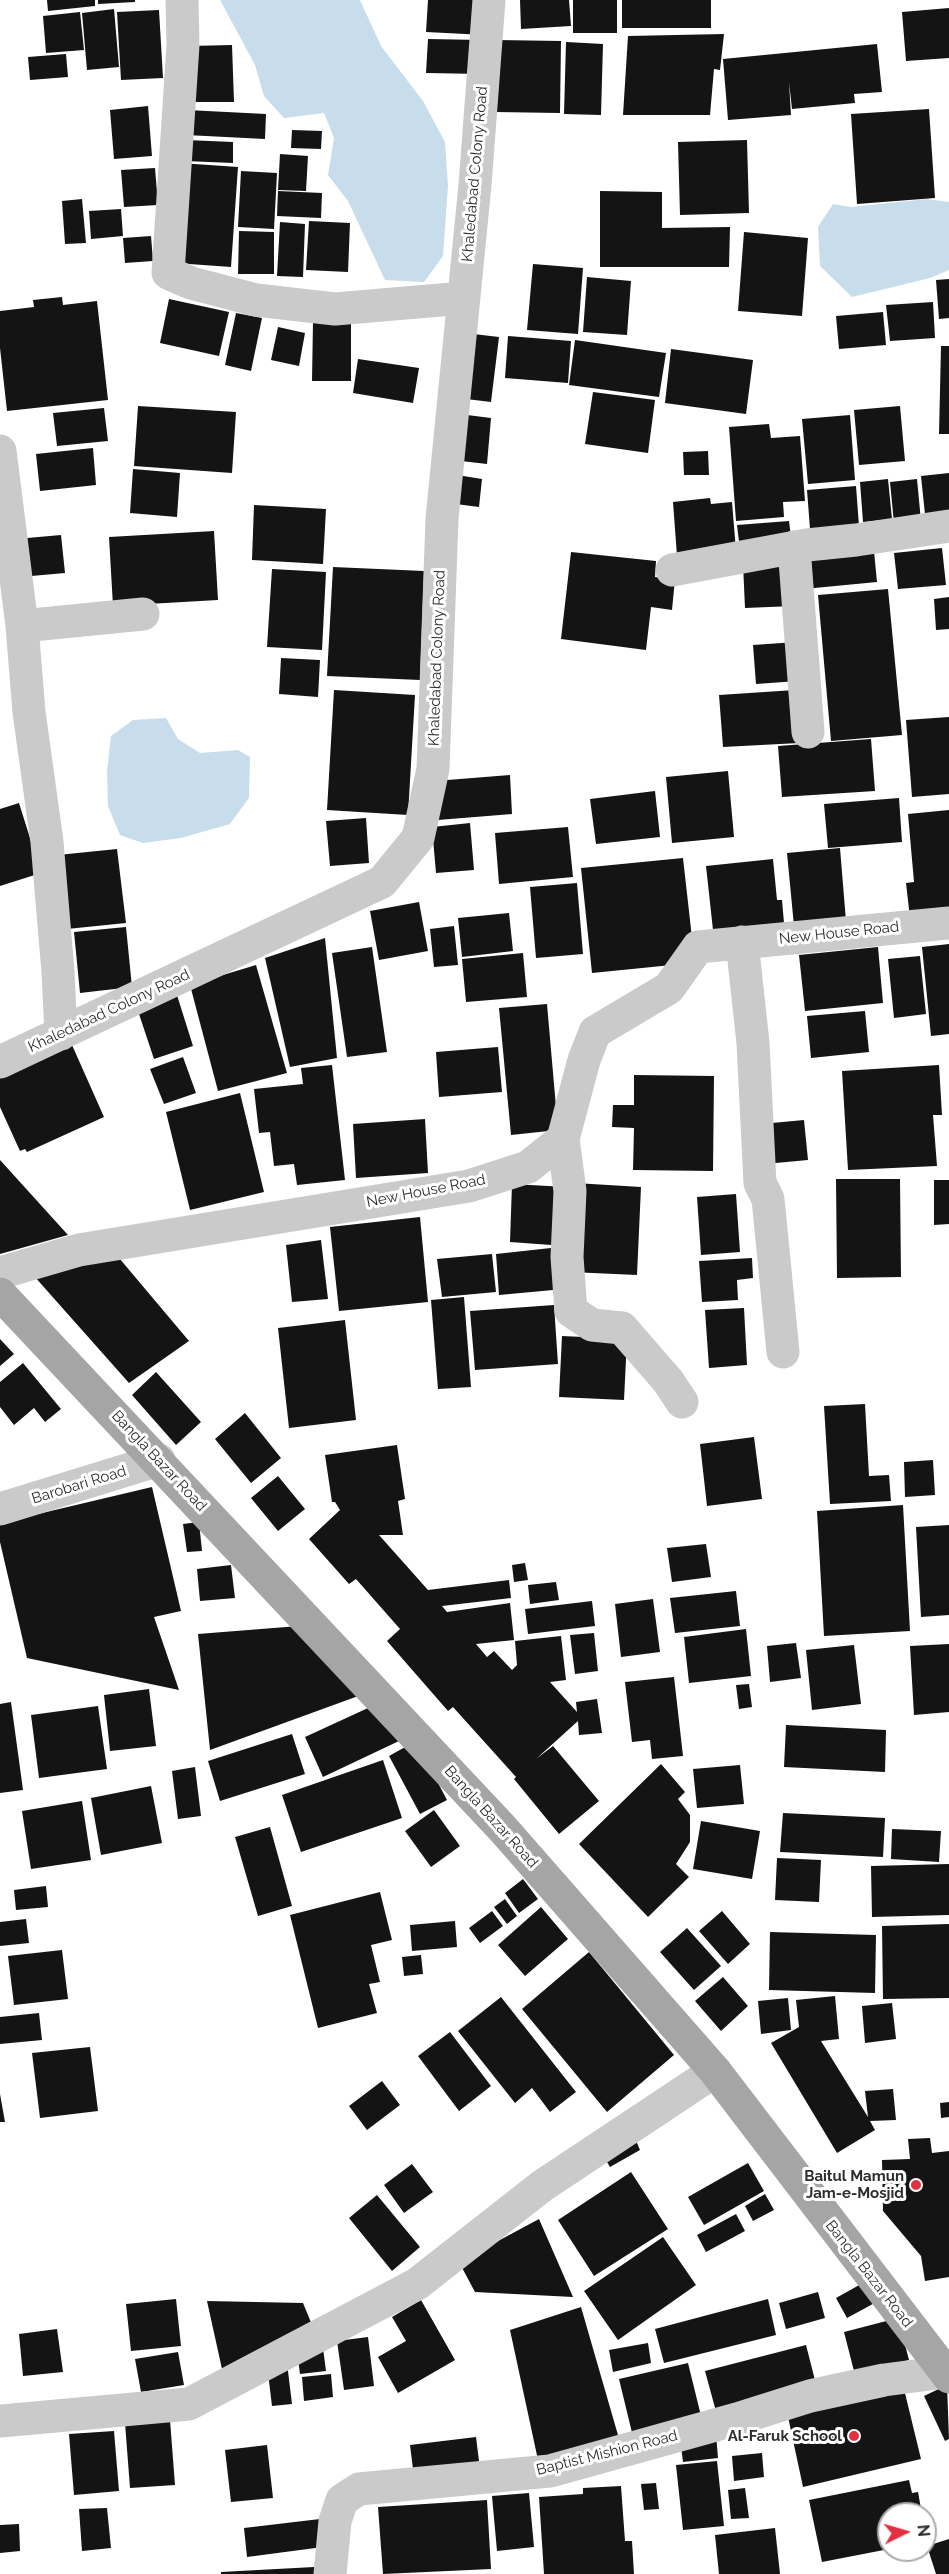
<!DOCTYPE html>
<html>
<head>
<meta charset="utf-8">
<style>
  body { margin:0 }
  #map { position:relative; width:949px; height:2574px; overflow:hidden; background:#fff; font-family:Raleway,sans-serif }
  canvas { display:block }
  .north { position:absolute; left:877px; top:2502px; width:60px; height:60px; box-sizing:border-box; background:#fff; border:2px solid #ababab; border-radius:50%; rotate:85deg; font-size:16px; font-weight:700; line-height:24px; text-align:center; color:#2d2d2d }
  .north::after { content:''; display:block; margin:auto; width:21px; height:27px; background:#e33041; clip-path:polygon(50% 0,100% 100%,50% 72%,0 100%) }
</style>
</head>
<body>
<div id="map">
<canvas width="949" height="2574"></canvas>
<div class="north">N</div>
</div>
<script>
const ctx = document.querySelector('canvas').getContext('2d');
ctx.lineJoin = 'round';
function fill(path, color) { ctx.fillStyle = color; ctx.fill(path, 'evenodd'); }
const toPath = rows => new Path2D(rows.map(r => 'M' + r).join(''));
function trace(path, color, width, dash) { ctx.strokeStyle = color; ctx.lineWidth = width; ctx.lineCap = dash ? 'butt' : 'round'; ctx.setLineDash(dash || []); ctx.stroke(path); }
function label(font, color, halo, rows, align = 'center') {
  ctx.font = font + ' Raleway,sans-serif'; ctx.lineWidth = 6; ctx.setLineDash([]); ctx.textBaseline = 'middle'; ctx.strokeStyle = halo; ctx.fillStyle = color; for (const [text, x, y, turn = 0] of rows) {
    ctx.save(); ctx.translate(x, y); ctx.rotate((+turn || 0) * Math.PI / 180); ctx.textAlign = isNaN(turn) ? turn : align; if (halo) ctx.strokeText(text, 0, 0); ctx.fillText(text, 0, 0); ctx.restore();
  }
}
const water = toPath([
  [220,0,360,0,381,46,423,101,445,142,448,186,443,256,424,282,385,280,348,201,328,175,334,138,324,113,284,118,264,96,255,65],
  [927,199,949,202,949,270,930,278,852,297,820,266,818,227,833,204,851,207],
  [166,718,178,739,200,753,238,750,250,757,249,798,230,824,181,838,143,843,120,835,108,806,107,771,111,736,133,720]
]);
const building = toPath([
  [47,0,95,0,95,6,48,11],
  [98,0,135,0,135,2,98,4],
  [428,0,487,0,485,35,426,32],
  [520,0,569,0,571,26,521,29],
  [573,0,617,0,617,33,573,33],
  [622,0,711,0,711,28,622,28],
  [949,8,949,58,906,61,902,12],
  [114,9,119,67,87,70,82,13],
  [159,10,163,78,121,80,117,12],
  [80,12,84,50,46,53,43,16],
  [724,34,720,70,714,69,710,115,623,115,628,36],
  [428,39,482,40,481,74,426,73],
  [497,40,561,41,560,113,495,112],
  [566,42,603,44,601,115,564,114],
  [877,44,882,92,854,94,855,103,792,109,789,82,791,115,728,120,723,59],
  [232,45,234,102,192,102,190,46],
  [66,54,68,77,30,80,28,57],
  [148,106,152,156,114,159,110,110],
  [929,109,935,198,857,204,851,114],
  [187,110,266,114,265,139,186,135],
  [292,130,322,131,321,149,291,148],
  [186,140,233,142,233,163,185,161],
  [747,140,749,213,680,215,678,142],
  [280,154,308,156,306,191,278,190],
  [180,163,238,167,231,267,175,263],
  [155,168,158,205,124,207,121,170],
  [241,171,277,173,274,229,238,227],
  [278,191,322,193,321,218,277,216],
  [600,191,662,192,662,228,730,227,729,267,600,267],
  [82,199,86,243,65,244,62,201],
  [121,209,123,236,91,239,89,211],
  [309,221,350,223,348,272,306,270],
  [280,222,305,224,303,277,277,276],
  [239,231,274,232,274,274,238,274],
  [744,232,808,238,802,316,738,311],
  [151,236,153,261,125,263,123,238],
  [533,264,583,268,578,334,527,330],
  [587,277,631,281,627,335,583,332],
  [949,279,949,318,939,319,936,280],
  [62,297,63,305,97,301,108,400,7,411,0,348,0,311,34,307,33,300],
  [169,299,229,312,219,356,160,343],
  [933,302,935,338,890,341,886,305],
  [883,312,886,345,839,349,836,316],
  [236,313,262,318,251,371,225,365],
  [313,321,351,321,351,381,312,381],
  [278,327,305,333,299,366,271,360],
  [465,333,499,337,491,402,458,398],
  [508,336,571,341,568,383,505,378],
  [575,340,666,353,659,397,569,385],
  [941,346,949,346,949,434,939,434],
  [671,349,753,360,746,414,665,403],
  [358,359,419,368,413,403,353,393],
  [593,392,655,400,648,453,585,444],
  [138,406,236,412,232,473,134,466],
  [900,406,905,461,859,465,854,410],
  [104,408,108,441,57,446,53,413],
  [467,415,491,418,487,464,461,461],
  [850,415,855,480,808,484,802,419],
  [769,424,771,438,800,436,805,501,783,502,784,517,736,521,729,427],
  [93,448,96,485,40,491,36,454],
  [708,451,709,475,684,475,683,452],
  [133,469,180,473,177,517,130,513],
  [949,473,949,521,926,524,921,476],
  [451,474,482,479,479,507,448,503],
  [888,479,892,519,863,522,860,482],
  [917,479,921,521,894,523,890,482],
  [856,486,860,539,811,542,807,490],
  [710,498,711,504,732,502,736,551,677,556,673,502],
  [254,505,326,509,323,564,252,560],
  [789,521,792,545,740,550,737,525],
  [214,531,218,600,113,606,109,537],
  [61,535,65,573,20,577,16,539],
  [873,541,877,582,804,589,800,548],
  [942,548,946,585,898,589,894,553],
  [571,552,656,561,655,577,675,579,672,610,651,607,646,650,561,639],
  [790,562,793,606,745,608,743,564],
  [333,567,424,571,420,680,327,676],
  [272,569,326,572,322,650,267,647],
  [888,589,902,735,831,741,818,595],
  [949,597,949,629,936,630,934,599],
  [796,642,798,681,756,684,753,645],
  [281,658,320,660,318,697,279,694],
  [334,690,415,695,408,815,327,810],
  [795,690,799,743,723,747,719,695],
  [949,717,949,794,912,797,906,720],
  [871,739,875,791,782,797,778,746],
  [728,771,734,837,672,843,666,777],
  [510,775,512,814,438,820,435,781],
  [655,791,660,837,596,844,590,799],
  [899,798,902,842,828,848,824,804],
  [19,803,41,873,0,886,0,809],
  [949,810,949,914,910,918,906,883,914,882,908,814],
  [366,818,369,863,330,866,326,821],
  [470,823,474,870,436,873,432,827],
  [568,827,573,877,499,884,495,833],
  [840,848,846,921,794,926,787,853],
  [117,849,126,923,67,929,58,855],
  [683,858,692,938,672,965,592,973,581,868],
  [773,859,777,900,782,900,784,923,713,930,706,866],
  [577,883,583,954,536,958,530,887],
  [419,902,428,951,379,960,370,911],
  [509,913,513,951,462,957,458,918],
  [454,926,458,965,434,967,430,929],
  [126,927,132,987,80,993,74,932],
  [325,938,337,1058,290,1067,265,958],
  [949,944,949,1034,931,1036,922,947],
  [372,947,387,1052,347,1057,332,953],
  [878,947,883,1003,805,1011,799,955],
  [523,953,527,997,466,1002,462,959],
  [920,956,926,1014,894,1018,888,959],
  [256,965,287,1073,218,1091,190,985],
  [176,992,193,1046,154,1059,136,1005],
  [547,1004,558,1130,511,1135,499,1008],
  [865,1011,869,1052,811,1058,807,1016],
  [72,1045,104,1117,27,1152,25,1149,20,1151,0,1107,0,1078],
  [498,1047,502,1092,439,1097,436,1052],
  [183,1057,196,1093,164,1104,150,1069],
  [332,1065,345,1180,297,1185,294,1164,274,1166,270,1132,259,1133,254,1089,303,1084,301,1068],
  [939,1065,942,1115,933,1115,937,1166,848,1170,842,1071],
  [634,1075,714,1076,713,1171,633,1170,634,1128,612,1127,613,1105,634,1105],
  [240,1093,264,1192,190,1210,166,1112],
  [425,1119,428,1173,356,1178,353,1124],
  [804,1120,808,1160,765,1164,761,1124],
  [0,1160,68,1235,0,1254],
  [836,1179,900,1179,901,1277,837,1278],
  [934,1180,949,1180,949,1224,934,1225],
  [575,1183,641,1187,637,1275,570,1272],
  [512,1184,566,1187,565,1246,510,1242],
  [736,1194,740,1252,701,1255,697,1197],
  [420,1217,428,1302,339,1311,330,1227],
  [321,1240,328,1299,292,1302,286,1245],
  [560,1247,564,1289,499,1295,496,1254],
  [114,1252,189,1341,129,1383,34,1276],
  [492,1254,496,1292,442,1297,437,1259],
  [752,1258,753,1278,737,1280,738,1300,702,1302,699,1261],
  [464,1297,471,1387,438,1389,431,1300],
  [554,1305,558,1364,475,1370,470,1311],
  [744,1308,747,1365,709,1368,705,1310],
  [345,1320,356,1420,289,1428,278,1328],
  [562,1336,627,1339,624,1400,559,1397],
  [0,1339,14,1354,0,1366],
  [23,1363,61,1409,45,1422,34,1408,14,1425,0,1407,0,1382],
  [156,1372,201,1422,176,1445,132,1395],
  [865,1404,869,1476,889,1475,891,1501,830,1504,824,1406],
  [245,1413,281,1458,251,1483,215,1439],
  [754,1437,762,1499,707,1506,700,1444],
  [397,1445,405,1499,398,1501,403,1535,379,1535,428,1590,509,1580,511,1598,442,1606,447,1612,510,1603,514,1640,476,1644,487,1657,494,1651,512,1670,517,1665,515,1641,561,1636,566,1680,550,1682,577,1712,576,1702,597,1699,602,1733,579,1735,578,1721,536,1759,553,1746,599,1801,559,1834,514,1779,516,1777,453,1707,448,1711,387,1641,400,1629,356,1579,349,1584,309,1539,340,1510,335,1502,332,1502,325,1455],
  [933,1460,935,1495,905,1497,904,1462],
  [278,1476,305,1509,278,1531,251,1498],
  [152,1487,181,1611,154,1617,179,1690,27,1658,0,1542,0,1523],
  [903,1505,910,1631,824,1636,817,1511],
  [199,1522,202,1551,187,1552,183,1524],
  [949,1525,949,1615,921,1617,916,1527],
  [706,1544,711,1577,672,1582,667,1548],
  [525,1563,528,1580,514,1582,512,1565],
  [231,1565,235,1598,200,1601,197,1569],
  [556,1582,559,1600,530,1604,528,1585],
  [736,1591,740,1626,675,1633,670,1598],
  [653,1599,660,1652,621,1657,615,1604],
  [592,1601,595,1626,528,1634,525,1609],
  [324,1624,372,1691,210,1750,198,1634],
  [746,1629,751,1676,689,1683,684,1637],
  [594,1633,598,1671,575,1674,570,1635],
  [796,1643,801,1678,770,1682,767,1646],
  [949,1644,949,1712,914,1715,910,1646],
  [854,1645,861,1704,812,1710,806,1650],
  [674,1677,683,1756,652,1759,650,1740,632,1742,625,1682],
  [749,1684,752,1707,739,1709,736,1685],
  [149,1689,156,1746,110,1751,104,1695],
  [11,1702,23,1790,0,1793,0,1704],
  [381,1702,399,1741,323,1777,305,1737],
  [98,1706,107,1769,39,1778,31,1715],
  [786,1725,886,1730,885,1772,784,1767],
  [292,1734,305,1774,220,1801,208,1761],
  [416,1741,447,1800,420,1814,389,1756],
  [383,1760,402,1818,301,1852,282,1795],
  [661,1764,685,1792,678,1799,690,1815,690,1842,676,1864,689,1877,648,1917,579,1844],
  [740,1765,744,1804,697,1808,693,1769],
  [195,1767,201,1816,178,1819,172,1771],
  [151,1786,162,1843,101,1855,91,1798],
  [82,1801,91,1860,31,1869,22,1811],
  [434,1810,460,1846,431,1867,405,1831],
  [783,1813,885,1818,883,1857,780,1852],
  [701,1821,760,1831,752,1879,693,1869],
  [270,1827,292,1906,258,1916,235,1837],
  [892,1829,941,1831,939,1862,891,1859],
  [777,1858,821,1860,819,1902,775,1900],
  [949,1864,949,1915,872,1917,871,1866],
  [523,1879,538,1899,519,1913,505,1893],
  [46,1886,48,1907,16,1910,14,1890],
  [380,1892,392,1940,371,1945,380,1982,369,1984,377,2013,318,2028,290,1915],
  [505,1899,517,1916,507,1924,494,1907],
  [541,1907,568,1939,525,1976,498,1945],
  [492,1911,503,1926,480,1943,469,1928],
  [722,1911,750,1944,728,1964,699,1931],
  [26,1919,29,1943,0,1946,0,1922],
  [455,1921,457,1947,412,1951,410,1925],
  [949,1924,949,1998,883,1999,882,1926],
  [687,1928,721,1966,694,1990,660,1952],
  [770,1932,876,1935,875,1993,769,1990],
  [62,1950,68,1999,14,2005,8,1956],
  [589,1952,674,2055,607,2112,522,2009],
  [421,1955,423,1974,404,1976,402,1957],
  [723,1977,748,2006,721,2031,695,2001],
  [835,1996,839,2039,821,2041,868,2117,865,2091,893,2089,896,2120,870,2121,875,2130,837,2153,771,2043,799,2027,796,2000],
  [501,1997,576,2092,550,2112,532,2088,515,2103,458,2031],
  [788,1998,791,2030,761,2034,758,2001],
  [892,2003,896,2039,865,2043,862,2006],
  [39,2013,42,2040,0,2044,0,2017],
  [450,2032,491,2086,459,2111,418,2056],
  [90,2047,98,2111,40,2118,32,2053],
  [382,2081,400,2105,367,2130,349,2106],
  [0,2094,5,2122,0,2122],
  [949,2102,949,2117,941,2118,940,2103],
  [634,2136,640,2150,610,2167,602,2154],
  [930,2138,932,2153,949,2151,949,2277,925,2281,921,2256,883,2211,882,2160,910,2159,908,2139],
  [748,2163,764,2191,704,2225,688,2197],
  [412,2164,433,2192,404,2213,384,2185],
  [631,2172,668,2229,594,2276,558,2220],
  [765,2194,774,2210,753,2221,745,2206],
  [377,2195,420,2247,392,2271,349,2218],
  [736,2214,745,2231,706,2252,697,2235],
  [539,2219,573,2297,475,2292,459,2262],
  [663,2237,696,2285,618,2340,584,2291],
  [870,2279,882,2299,847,2318,836,2298],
  [818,2292,825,2318,786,2329,779,2303],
  [176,2299,181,2346,131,2351,126,2304],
  [768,2299,776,2335,664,2363,655,2329],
  [421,2300,455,2360,398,2393,378,2357,406,2341,392,2317],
  [207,2301,303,2303,315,2332,222,2369],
  [581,2307,620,2442,538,2460,510,2330],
  [898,2318,909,2360,855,2375,844,2332],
  [57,2329,63,2372,23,2376,19,2334],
  [368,2337,374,2386,344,2390,337,2341],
  [648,2343,651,2363,613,2372,609,2350],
  [806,2345,817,2388,717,2415,705,2371],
  [323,2348,326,2371,300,2374,297,2351],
  [178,2352,184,2385,141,2392,135,2359],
  [287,2363,292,2404,272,2406,267,2365],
  [688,2363,703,2424,634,2441,619,2379],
  [331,2374,333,2397,304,2401,302,2377],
  [903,2385,921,2459,803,2487,787,2412],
  [947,2385,949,2439,945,2441,924,2396],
  [170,2420,175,2485,130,2488,125,2423],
  [114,2431,119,2491,74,2495,69,2434],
  [716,2434,718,2458,683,2462,680,2438],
  [476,2437,480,2469,414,2477,410,2445],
  [267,2445,273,2498,231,2502,225,2450],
  [762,2453,764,2477,734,2481,732,2456],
  [717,2461,724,2526,683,2530,676,2465],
  [909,2480,912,2493,918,2492,922,2514,889,2514,889,2549,822,2562,809,2500],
  [656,2483,659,2509,644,2510,641,2484],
  [621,2486,625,2541,632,2541,634,2574,544,2574,539,2497,583,2494,583,2488],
  [745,2488,749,2518,731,2519,728,2490],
  [529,2493,534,2547,497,2551,492,2496],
  [487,2500,491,2569,383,2574,378,2507],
  [107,2508,111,2548,82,2551,79,2509],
  [320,2519,323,2547,247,2557,244,2528],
  [19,2524,20,2551,0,2553,0,2525],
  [775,2528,780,2574,719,2574,715,2535],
  [949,2539,949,2574,936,2574,927,2546],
  [314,2567,315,2574,221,2574,221,2572]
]);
const minor = toPath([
  [182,0,183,45,168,273,191,283,256,300,335,309,464,298],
  [0,451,22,626],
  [794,547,808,732],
  [672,570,807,545,856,540,949,526],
  [742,942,753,1043,760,1183,768,1199,783,1352],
  [61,1034,58,972,47,842,29,712,22,626,143,614],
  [0,1062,382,882,418,838,433,769,442,519,475,185,489,0],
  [563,1139,570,1191,567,1257,571,1311,592,1325,622,1328,668,1381,682,1402],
  [0,1273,79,1250,469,1186,528,1167,563,1139,584,1060,595,1032,669,988,698,947,949,923],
  [0,1509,159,1460],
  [0,2421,189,2404,417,2284,542,2186,715,2071],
  [330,2574,335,2521,342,2500,359,2489,550,2471,737,2419,810,2396,884,2380,945,2372]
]);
const major = toPath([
  [0,1294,503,1829,715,2071,949,2377]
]);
const markers = [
  [916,2185,6,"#e33041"],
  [854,2436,6,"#e33041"]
];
const streetNames = [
  ["Khaledabad Colony Road",475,174,-85],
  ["Khaledabad Colony Road",437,658,-88],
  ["New House Road",839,933,-6],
  ["Khaledabad Colony Road",109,1011,-25],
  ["New House Road",426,1191,-11],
  ["Bangla Bazar Road",159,1461,47],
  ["Barobari Road",79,1485,-17],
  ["Bangla Bazar Road",491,1817,48],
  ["Bangla Bazar Road",869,2274,52],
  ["Baptist Mishion Road",607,2453,-14]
];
const poiNames = [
  ["Baitul Mamun",904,2176],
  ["Jam-e-Mosjid",904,2193],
  ["Al-Faruk School",842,2436]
];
fill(water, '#c7ddeb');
fill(building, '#141414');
trace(minor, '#cacaca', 33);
trace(major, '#a5a5a5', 33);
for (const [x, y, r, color] of markers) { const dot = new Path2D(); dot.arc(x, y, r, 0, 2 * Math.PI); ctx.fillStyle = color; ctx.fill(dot); trace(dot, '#fff', 2); }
label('15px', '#2d2d2d', '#fff', streetNames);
label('bold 15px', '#2d2d2d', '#fff', poiNames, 'right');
</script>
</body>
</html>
